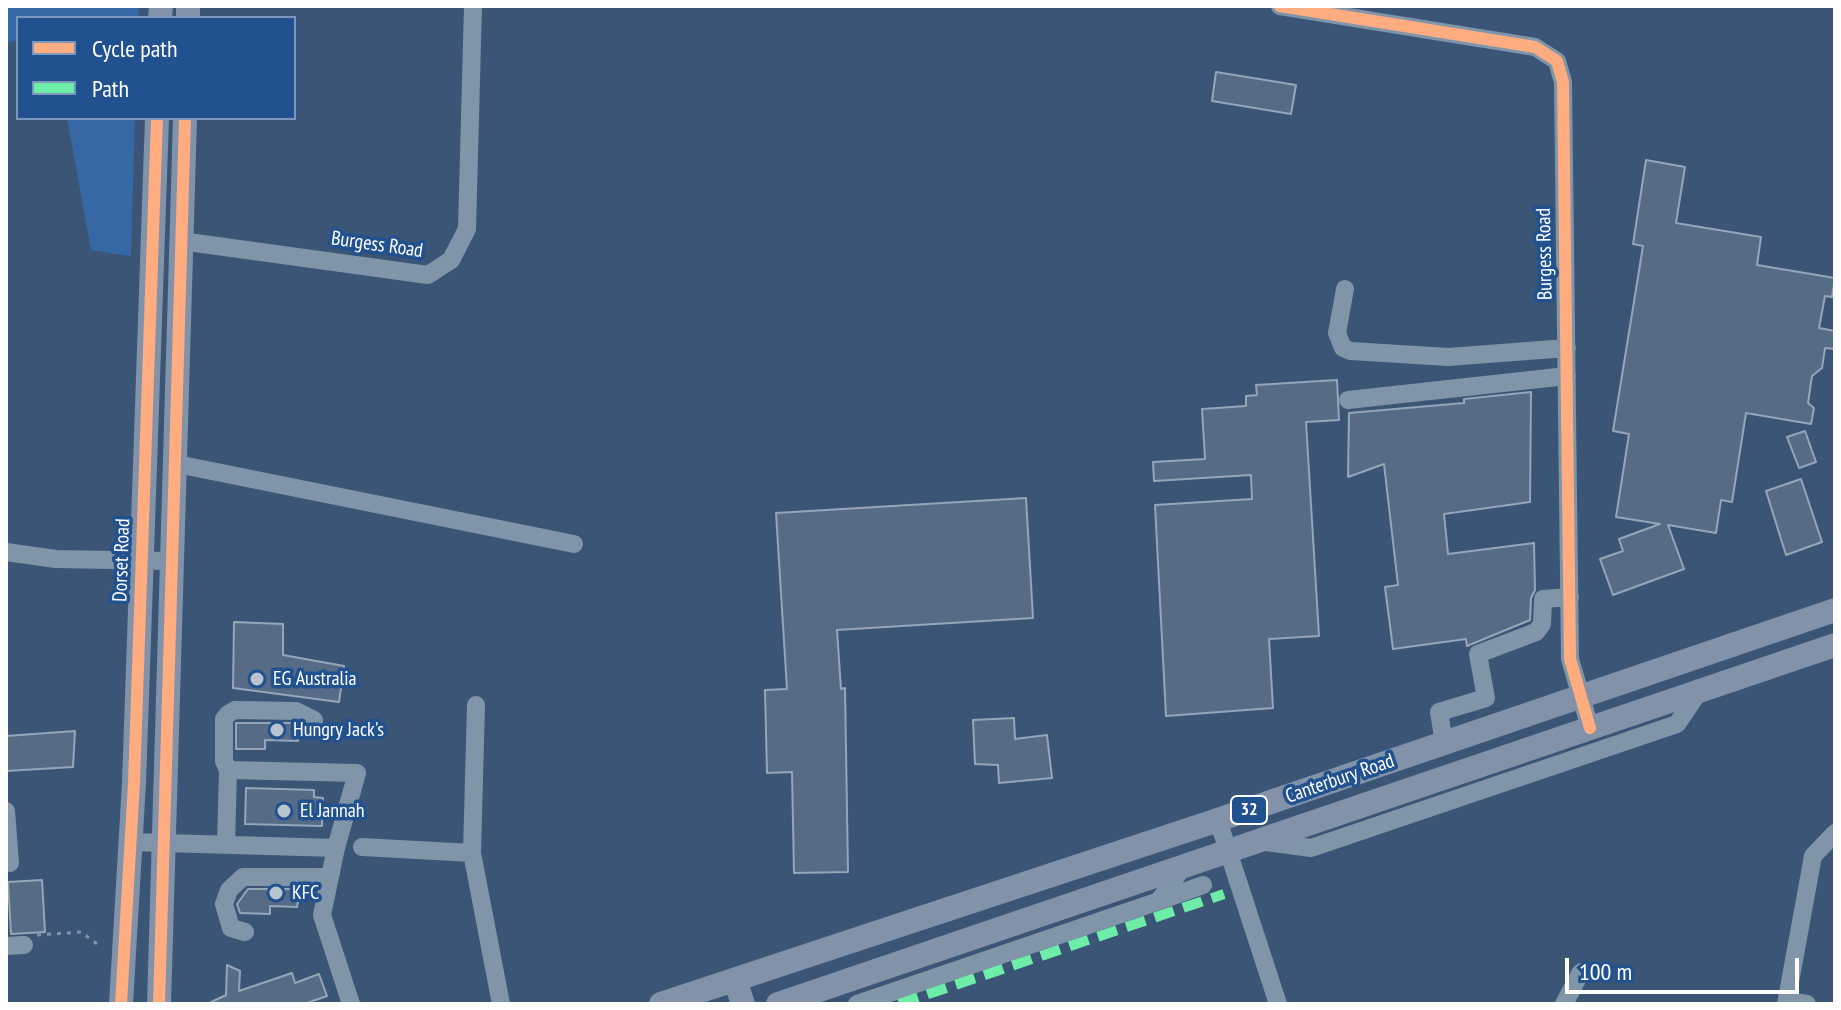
<!DOCTYPE html>
<html>
<head>
<meta charset="utf-8">
<style>
  body { margin:0 }
  #map { position:relative; width:1841px; height:1010px; overflow:hidden; background:#3a5576; font-family:"PT Sans Narrow",sans-serif }
  canvas { display:block }
  .frame { position:absolute; inset:0; border:8px solid #fff; pointer-events:none }
  .legend { position:absolute; left:16px; top:16px; width:280px; height:104px; box-sizing:border-box; background:#21528f; border:2px solid #7a97bc; margin:0; padding:10px 14px; list-style:none; font-size:24px; color:#fff }
  .legend li { display:flex; align-items:center; gap:16px; height:40px }
  .legend b { width:40px; border:2px solid #7a97bc }
  .scale { position:absolute; left:1565px; top:958px; width:234px; height:36px; box-sizing:border-box; border:4px solid #fff; border-top:0; padding-left:10px; font-size:24px; line-height:28px; white-space:nowrap; color:#fff; -webkit-text-stroke:6px #21528f; paint-order:stroke }
</style>
</head>
<body>
<div id="map">
<canvas width="1841" height="1010"></canvas>
<div class="frame"></div>
<ul class="legend">
<li><b style="height:10px;background:#ffac80"></b>Cycle path</li>
<li><b style="height:10px;background:#6deda7"></b>Path</li>
</ul>
<div class="scale">100 m</div>
</div>
<script>
const ctx = document.querySelector('canvas').getContext('2d');
ctx.lineJoin = 'round';
function fill(path, color) { ctx.fillStyle = color; ctx.fill(path, 'evenodd'); }
const toPath = rows => new Path2D(rows.map(r => 'M' + r).join(''));
function trace(path, color, width, dash) { ctx.strokeStyle = color; ctx.lineWidth = width; ctx.lineCap = dash ? 'butt' : 'round'; ctx.setLineDash(dash || []); ctx.stroke(path); }
function label(font, color, halo, rows, align = 'center') {
  ctx.font = font + ' "PT Sans Narrow",sans-serif'; ctx.lineWidth = 7; ctx.setLineDash([]); ctx.textBaseline = 'middle'; ctx.strokeStyle = halo; ctx.fillStyle = color; for (const [text, x, y, turn = 0] of rows) {
    ctx.save(); ctx.translate(x, y); ctx.rotate((+turn || 0) * Math.PI / 180); ctx.textAlign = isNaN(turn) ? turn : align; if (halo) ctx.strokeText(text, 0, 0); ctx.fillText(text, 0, 0); ctx.restore();
  }
}
const green = toPath([
  [6,6,139,6,138,18,18,18,18,40,6,43],
  [67,118,135,118,131,256,91,250]
]);
const building = toPath([
  [1216,72,1296,85,1291,114,1212,101,1216,72],
  [1646,160,1685,167,1676,223,1761,237,1757,265,1835,278,1832,297,1825,296,1819,328,1835,331,1835,349,1825,348,1822,368,1812,376,1808,403,1814,408,1811,424,1746,413,1732,502,1721,500,1716,533,1668,525,1684,569,1613,595,1600,559,1623,551,1619,539,1660,524,1616,517,1629,434,1613,431,1643,246,1633,244,1646,160],
  [1337,380,1339,420,1306,422,1319,636,1269,639,1273,708,1166,716,1155,505,1252,499,1251,475,1154,481,1153,462,1205,459,1202,409,1246,406,1246,396,1257,395,1256,385,1337,380],
  [1531,392,1530,502,1444,514,1448,554,1534,543,1535,590,1531,598,1530,620,1467,646,1466,639,1393,649,1385,587,1398,585,1384,464,1348,477,1349,413,1464,403,1464,399,1531,392],
  [1805,431,1816,462,1799,468,1787,437,1805,431],
  [1801,479,1822,542,1786,555,1766,491,1801,479],
  [1026,498,1033,618,837,630,841,689,845,688,848,872,794,873,792,772,767,773,765,690,787,689,776,513,1026,498],
  [234,622,283,624,283,655,344,666,339,702,233,688,234,622],
  [1014,718,1015,739,1047,735,1052,778,999,783,998,765,975,764,973,720,1014,718],
  [236,723,293,723,308,730,308,736,298,736,298,741,265,740,265,749,236,749,236,723],
  [75,731,73,767,6,771,6,736,75,731],
  [246,788,314,790,314,797,323,798,322,826,245,824,246,788],
  [42,880,45,932,11,934,8,882,42,880],
  [248,889,301,889,301,901,298,901,297,907,270,906,270,914,240,913,237,904,248,889],
  [227,965,240,971,239,991,292,973,295,983,319,974,327,996,304,1004,207,1004,226,995,227,965]
]);
const path = toPath([
  [37,935,81,932,100,946]
]);
const minor = toPath([
  [1280,6,1535,47,1557,61,1563,82,1570,659,1590,728],
  [181,241,428,275,451,260,467,229,473,6],
  [1345,289,1337,333,1343,348,1351,351,1448,357,1567,348],
  [1348,400,1567,376],
  [172,463,574,544],
  [6,552,56,559,171,561],
  [476,705,472,853,501,1004],
  [1444,743,1439,712,1486,698,1478,654,1536,632,1542,624,1543,599,1570,597],
  [228,770,357,773,336,848],
  [6,811,10,863],
  [1218,820,1278,1004],
  [1259,841,1311,848,1677,724,1700,690],
  [131,842,336,848,322,915,351,1004],
  [226,845,228,770,224,761,224,719,228,714,235,710,296,711,314,720],
  [362,847,472,853],
  [1159,901,1203,885],
  [245,932,231,928,224,904,229,890,243,877,329,877],
  [6,946,24,945],
  [1787,1001,1807,1004],
  [857,1004,1159,901,1184,865],
  [1564,1004,1581,972],
  [1786,1004,1813,856,1835,833]
]);
const major = toPath([
  [160,18,161,6],
  [188,18,188,6],
  [735,980,743,1004],
  [121,1004,134,783,157,118],
  [159,1004,185,118],
  [661,1004,1209,823,1835,610],
  [778,1004,1835,645]
]);
const quiet = toPath([
  [899,1004,1224,894]
]);
const cycleway = toPath([
  [1280,6,1535,47,1557,61,1563,82,1570,659,1590,728],
  [121,1004,134,783,157,118],
  [159,1004,185,118]
]);
const markers = [
  [257,679,8,"#bac4cf"],
  [277,730,8,"#bac4cf"],
  [284,811,8,"#bac4cf"],
  [276,893,8,"#bac4cf"]
];
const shields = [
  [1249,810,36]
];
const shieldNames = [
  ["32",1249,810]
];
const streetNames = [
  ["Burgess Road",377,245,8],
  ["Burgess Road",1545,254,-91],
  ["Dorset Road",122,560,-88],
  ["Canterbury Road",1340,779,-19]
];
const poiNames = [
  ["EG Australia",273,679],
  ["Hungry Jack's",293,730],
  ["El Jannah",300,811],
  ["KFC",292,893]
];
fill(green, '#3668a6');
fill(building, '#566c86');
trace(building, '#96a5b8', 2);
trace(path, '#8195a9', 3, [4, 6]);
trace(minor, '#8195a9', 18);
trace(major, '#8192a9', 24);
trace(quiet, '#6deda7', 10, [20, 10]);
trace(cycleway, '#ffac80', 12);
for (const [x, y, r, color] of markers) { const dot = new Path2D(); dot.arc(x, y, r, 0, 2 * Math.PI); ctx.fillStyle = color; ctx.fill(dot); trace(dot, '#21528f', 3); }
for (const [x, y, w] of shields) { const box = new Path2D(); box.roundRect(x - w / 2, y - 14, w, 28, 6); ctx.fillStyle = '#21528f'; ctx.fill(box); trace(box, '#fff', 2); }
label('bold 18px', '#fff', null, shieldNames);
label('20px', '#fff', '#21528f', streetNames);
label('20px', '#fff', '#21528f', poiNames, 'left');
</script>
</body>
</html>
